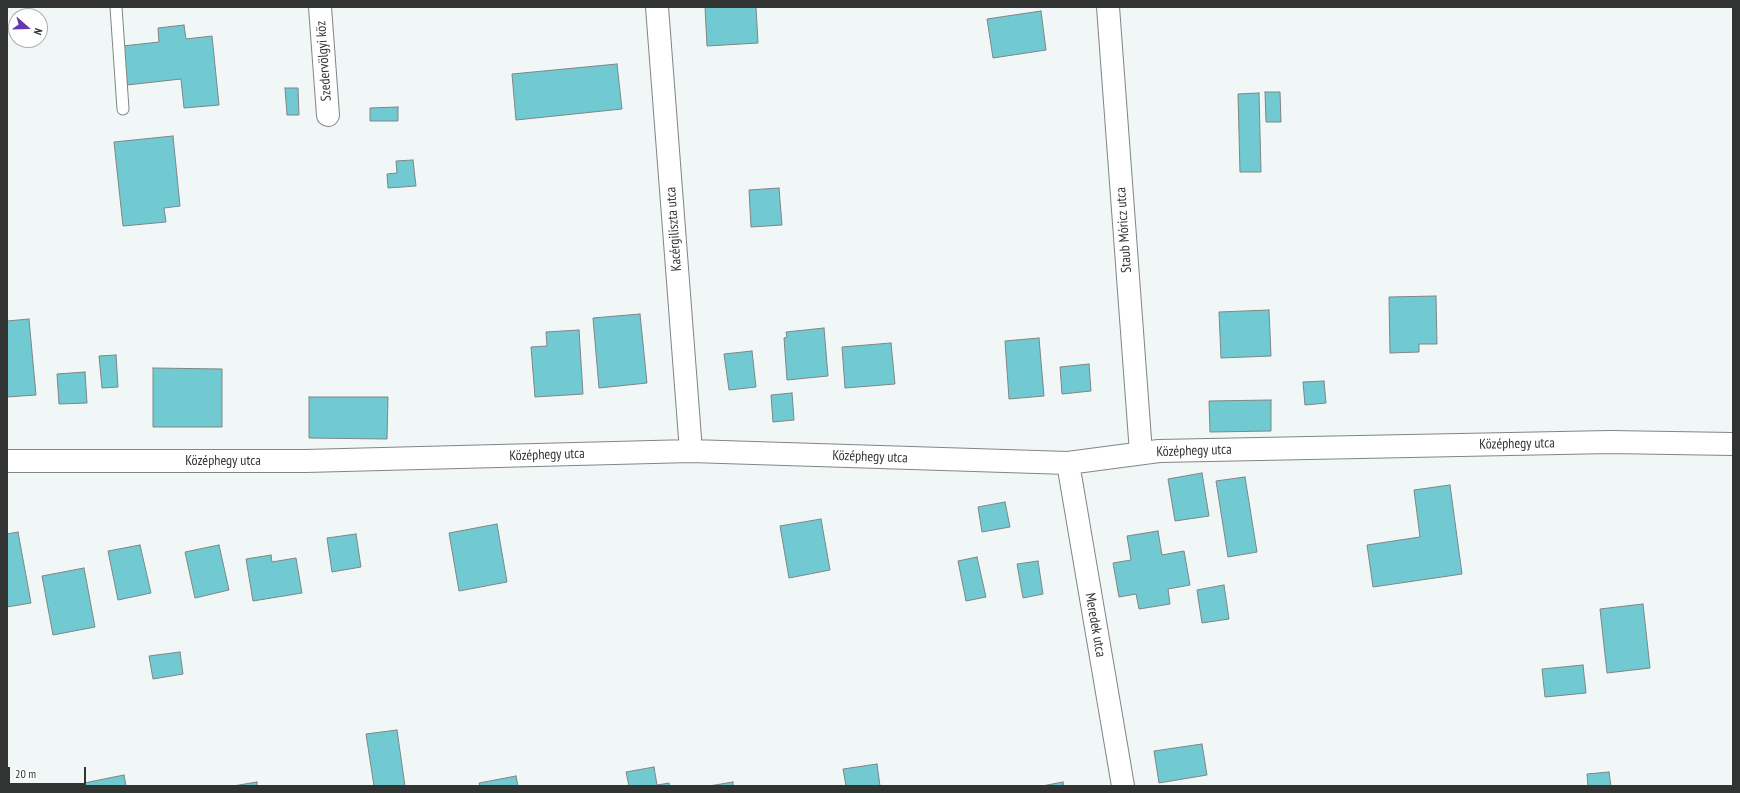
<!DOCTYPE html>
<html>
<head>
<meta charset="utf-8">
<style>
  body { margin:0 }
  #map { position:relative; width:1740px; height:793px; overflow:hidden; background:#f1f7f6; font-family:"PT Sans Narrow",sans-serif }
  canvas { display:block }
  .frame { position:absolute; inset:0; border:8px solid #323434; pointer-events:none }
  .north { position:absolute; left:8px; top:8px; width:40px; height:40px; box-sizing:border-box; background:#fff; border:1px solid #adaeae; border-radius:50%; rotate:110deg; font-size:11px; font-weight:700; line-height:16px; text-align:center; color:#323434 }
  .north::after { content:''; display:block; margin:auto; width:14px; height:18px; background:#6237af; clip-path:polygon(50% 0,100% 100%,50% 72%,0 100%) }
  .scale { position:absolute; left:8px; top:767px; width:78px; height:18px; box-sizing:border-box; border:2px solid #323434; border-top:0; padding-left:5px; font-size:12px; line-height:14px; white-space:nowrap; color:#323434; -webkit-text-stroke:3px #fff; paint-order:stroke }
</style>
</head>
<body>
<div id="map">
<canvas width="1740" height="793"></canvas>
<div class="frame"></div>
<div class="north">N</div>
<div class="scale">20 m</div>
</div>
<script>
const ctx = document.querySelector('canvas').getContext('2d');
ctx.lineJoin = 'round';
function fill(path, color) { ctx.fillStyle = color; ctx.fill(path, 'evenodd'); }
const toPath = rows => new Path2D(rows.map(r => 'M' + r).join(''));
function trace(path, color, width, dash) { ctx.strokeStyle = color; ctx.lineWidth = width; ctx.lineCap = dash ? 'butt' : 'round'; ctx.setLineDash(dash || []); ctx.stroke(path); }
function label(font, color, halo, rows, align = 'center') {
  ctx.font = font + ' "PT Sans Narrow",sans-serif'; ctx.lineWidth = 3; ctx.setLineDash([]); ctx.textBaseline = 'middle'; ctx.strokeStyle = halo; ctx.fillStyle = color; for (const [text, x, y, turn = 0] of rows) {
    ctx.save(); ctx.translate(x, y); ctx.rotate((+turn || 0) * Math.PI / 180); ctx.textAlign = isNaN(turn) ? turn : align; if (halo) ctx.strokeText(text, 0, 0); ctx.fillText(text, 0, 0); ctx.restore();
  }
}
const building = toPath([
  [705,7,756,7,758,43,707,46,705,7],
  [1041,11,1046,50,993,58,987,19,1041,11],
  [184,25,186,39,212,36,219,105,184,108,181,79,127,85,123,46,159,42,158,28,184,25],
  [617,64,622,109,516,120,512,74,617,64],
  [285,88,298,88,299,115,287,115,285,88],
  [1265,92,1280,92,1281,122,1266,122,1265,92],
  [1259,93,1261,172,1240,172,1238,94,1259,93],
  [398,107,398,121,370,121,370,108,398,107],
  [173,136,180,206,164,208,166,222,123,226,114,142,173,136],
  [413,160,416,186,388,188,387,174,397,173,396,161,413,160],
  [779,188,782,225,751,227,749,190,779,188],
  [1436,296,1437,344,1419,344,1419,352,1390,353,1389,297,1436,296],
  [1269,310,1271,356,1221,358,1219,312,1269,310],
  [640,314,647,383,599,388,593,318,640,314],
  [29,319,36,395,7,397,7,321,29,319],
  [824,328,828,376,787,380,784,338,787,337,786,332,824,328],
  [579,330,583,394,535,397,531,347,547,346,546,332,579,330],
  [1039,338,1044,396,1009,399,1005,341,1039,338],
  [891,343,895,384,845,388,842,347,891,343],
  [752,351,756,387,729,390,724,354,752,351],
  [116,355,118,387,102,388,99,356,116,355],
  [1089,364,1091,391,1062,394,1060,367,1089,364],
  [153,368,222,369,222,427,153,427,153,368],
  [85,372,87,403,59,404,57,374,85,372],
  [1324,381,1326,403,1305,405,1303,382,1324,381],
  [792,393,794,420,773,422,771,395,792,393],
  [309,397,388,397,387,439,309,438,309,397],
  [1271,400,1271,431,1210,432,1209,401,1271,400],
  [1202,473,1209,516,1175,521,1168,479,1202,473],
  [1245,477,1257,552,1228,557,1216,481,1245,477],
  [1450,485,1462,574,1373,587,1367,545,1420,537,1414,490,1450,485],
  [1005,502,1010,527,982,532,978,507,1005,502],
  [821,519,830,570,789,578,780,526,821,519],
  [497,524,507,582,459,591,449,533,497,524],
  [1158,531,1162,555,1184,551,1190,585,1168,589,1170,604,1139,609,1136,594,1119,597,1113,563,1131,560,1127,536,1158,531],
  [18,532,31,603,7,607,7,534,18,532],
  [356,534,361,567,332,572,327,538,356,534],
  [140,545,151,593,118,600,108,551,140,545],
  [219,545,229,590,195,598,185,552,219,545],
  [271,555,272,562,296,558,302,593,253,601,246,559,271,555],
  [977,557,986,597,966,601,958,561,977,557],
  [1038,561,1043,594,1023,598,1017,564,1038,561],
  [84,568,95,627,53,635,42,576,84,568],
  [1224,585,1229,619,1202,623,1197,590,1224,585],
  [1643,604,1650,668,1607,673,1600,609,1643,604],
  [180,652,183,674,153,679,149,656,180,652],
  [1583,665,1586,693,1545,697,1542,669,1583,665],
  [397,730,405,786,374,786,366,734,397,730],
  [1202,744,1207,775,1159,783,1154,751,1202,744],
  [877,764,880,786,846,786,843,769,877,764],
  [654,767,657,785,669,783,670,786,629,786,626,772,654,767],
  [1609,772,1611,786,1588,786,1587,774,1609,772],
  [124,775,126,786,84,786,84,783,124,775],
  [516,776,518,786,480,786,479,783,516,776],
  [257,782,257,786,233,786,257,782],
  [733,782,733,786,709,786,733,782],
  [1063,782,1064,786,1042,786,1063,782]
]);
const service = toPath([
  [116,7,123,109]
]);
const minor = toPath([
  [320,7,328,115],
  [657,7,691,451],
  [1108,7,1141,453],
  [7,461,305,461,691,451,1068,463,1159,451,1610,442,1733,444],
  [1068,463,1123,786]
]);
const streetNames = [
  ["Szedervölgyi köz",324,61,-94],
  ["Kacérgiliszta utca",674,229,-94],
  ["Staub Móricz utca",1124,230,-94],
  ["Középhegy utca",1517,444,-1],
  ["Középhegy utca",1194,451,-2],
  ["Középhegy utca",547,455,-2],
  ["Középhegy utca",870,457,2],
  ["Középhegy utca",223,461],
  ["Meredek utca",1095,625,80]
];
fill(building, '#71cad1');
trace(building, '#808586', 1);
trace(service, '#818685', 13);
trace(minor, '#818685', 24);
trace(service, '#fff', 11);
trace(minor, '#fff', 22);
label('14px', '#323434', '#fff', streetNames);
</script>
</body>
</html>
